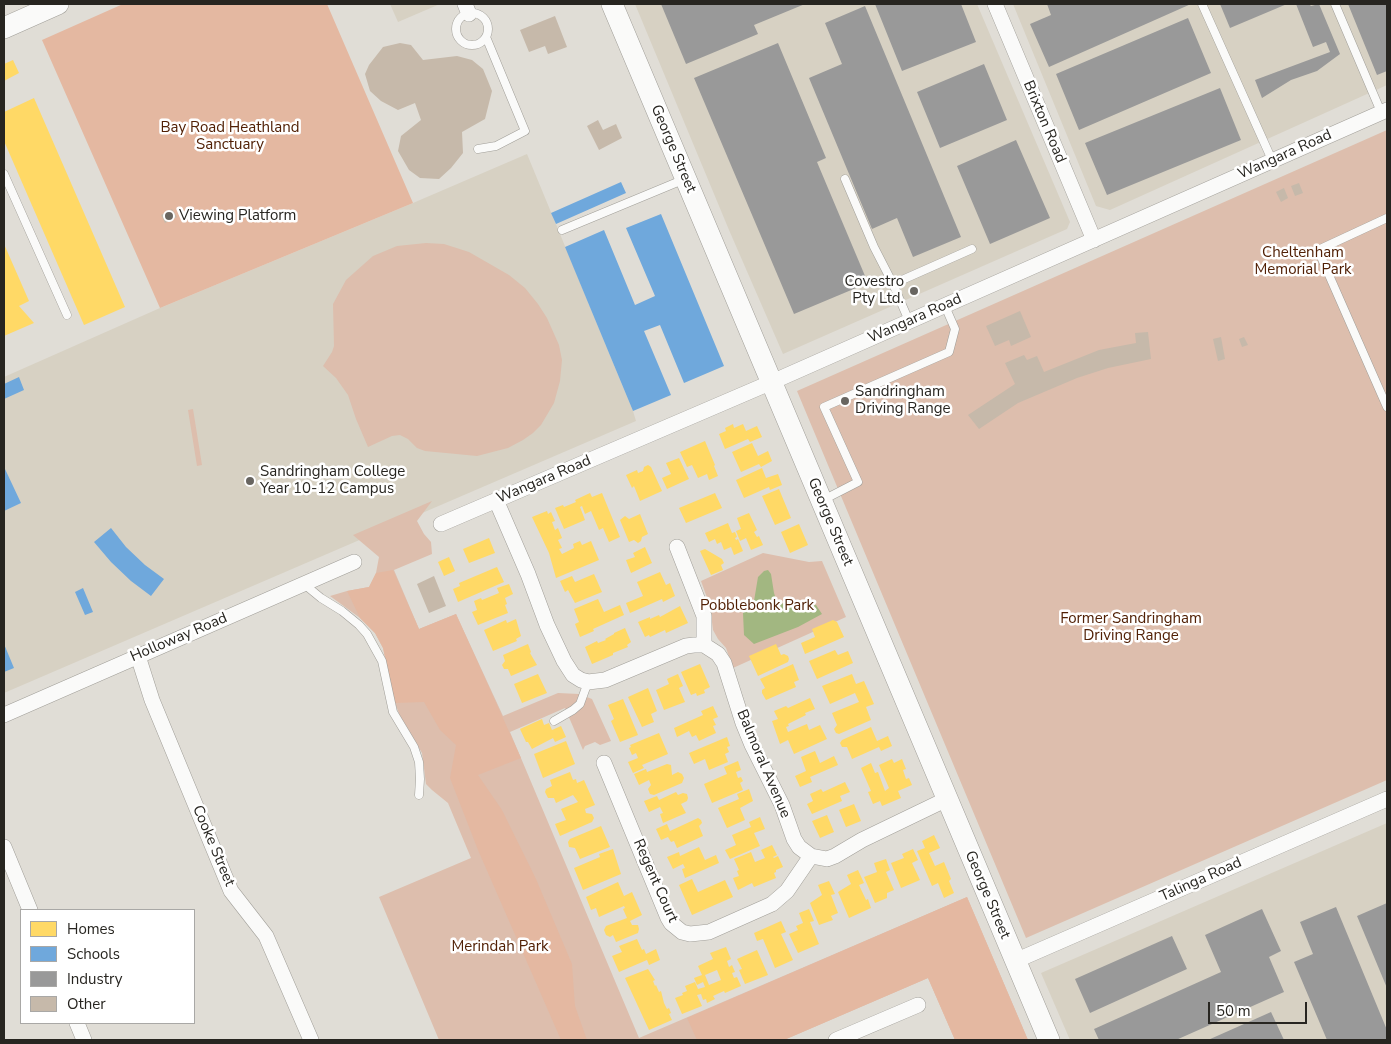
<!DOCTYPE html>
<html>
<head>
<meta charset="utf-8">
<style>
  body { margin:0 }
  #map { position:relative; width:1391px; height:1044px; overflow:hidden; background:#e0ddd6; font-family:"Nunito Sans",sans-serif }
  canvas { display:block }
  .frame { position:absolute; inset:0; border:5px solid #272520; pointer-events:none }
  .legend { position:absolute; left:20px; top:909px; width:175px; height:115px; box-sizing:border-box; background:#fff; border:1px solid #a9a8a6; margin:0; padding:6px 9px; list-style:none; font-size:15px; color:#272520 }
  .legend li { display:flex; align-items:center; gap:10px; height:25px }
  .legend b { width:25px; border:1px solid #a9a8a6 }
  .scale { position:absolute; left:1208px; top:1002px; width:99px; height:22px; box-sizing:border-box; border:2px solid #272520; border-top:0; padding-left:6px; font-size:15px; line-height:18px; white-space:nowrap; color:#272520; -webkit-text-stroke:4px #fff; paint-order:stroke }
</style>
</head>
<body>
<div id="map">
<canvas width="1391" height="1044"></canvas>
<div class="frame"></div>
<ul class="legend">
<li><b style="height:14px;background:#ffd966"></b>Homes</li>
<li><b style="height:14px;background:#6fa8dc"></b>Schools</li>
<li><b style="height:14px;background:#999"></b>Industry</li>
<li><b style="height:14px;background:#c6b9aa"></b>Other</li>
</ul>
<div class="scale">50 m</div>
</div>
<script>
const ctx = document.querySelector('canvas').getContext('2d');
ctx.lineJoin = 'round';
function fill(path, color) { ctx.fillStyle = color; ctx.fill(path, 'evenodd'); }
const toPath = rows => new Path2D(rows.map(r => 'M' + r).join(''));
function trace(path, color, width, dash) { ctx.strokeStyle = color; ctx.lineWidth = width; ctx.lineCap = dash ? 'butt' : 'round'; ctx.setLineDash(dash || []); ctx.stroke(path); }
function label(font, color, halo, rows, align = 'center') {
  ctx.font = font + ' "Nunito Sans",sans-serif'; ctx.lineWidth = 5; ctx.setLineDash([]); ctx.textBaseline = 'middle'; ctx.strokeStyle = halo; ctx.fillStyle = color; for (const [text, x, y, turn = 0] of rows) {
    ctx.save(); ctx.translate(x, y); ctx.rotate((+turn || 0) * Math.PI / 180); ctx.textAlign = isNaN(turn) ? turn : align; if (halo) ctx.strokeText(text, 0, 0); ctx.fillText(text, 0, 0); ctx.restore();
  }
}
const built = toPath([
  [390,4,440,4,398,22],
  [635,4,977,4,1070,222,1067,229,783,354,729,230],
  [1013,4,1387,4,1387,85,1110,210,1096,206],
  [527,154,633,411,636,421,4,693,4,377,160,308,413,203],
  [1387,823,1387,1040,1070,1040,1041,973]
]);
const green = toPath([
  [1387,130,1387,780,1026,938,797,391],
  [426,243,444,244,469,252,509,275,525,288,538,304,547,318,559,345,562,360,560,381,554,403,541,425,533,433,523,440,508,448,477,456,425,451,417,448,408,439,400,435,392,436,368,447,356,419,348,395,336,378,323,366,332,352,334,346,333,304,346,280,373,256,397,246],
  [193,409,202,465,197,466,188,410],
  [432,501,417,521,424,534,431,542,432,554,394,570,419,629,456,614,503,716,558,693,579,694,592,699,611,741,600,745,595,742,585,746,583,750,565,708,510,732,639,1038,967,897,1028,1040,955,1040,928,978,784,1040,439,1040,379,897,471,858,448,803,432,790,426,784,422,753,400,716,395,703,383,648,375,633,360,618,330,596,347,591,369,587,376,573,379,557,353,535],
  [763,553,809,562,822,561,846,617,733,668,726,648,718,639,713,630,710,606,701,581]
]);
const forest = toPath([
  [123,4,327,4,413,203,160,308,42,40],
  [393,570,419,629,456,614,521,758,478,775,502,810,536,879,572,964,575,1006,587,1040,561,1040,478,850,450,778,456,745,440,730,424,702,395,703,383,648,375,633,360,618,347,591,369,587,376,573],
  [967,897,1028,1040,955,1040,928,978,784,1040,697,1040,687,1018]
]);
const water = toPath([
  [768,570,771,574,774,593,777,602,796,607,806,604,816,605,822,614,798,627,754,644,744,635,743,613,754,601,758,577,764,571]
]);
const homes = toPath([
  [13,60,19,73,4,81,4,64],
  [34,98,125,307,84,325,4,141,4,112],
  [4,244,29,301,19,306,34,323,4,336],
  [733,424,734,428,743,424,746,431,757,426,762,437,750,442,748,439,725,449,719,434,726,431,725,428],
  [705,441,715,465,714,466,718,476,709,480,707,474,698,478,692,465,687,467,680,452],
  [752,443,758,456,768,451,772,461,761,467,759,464,741,472,732,452],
  [679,458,689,479,667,489,662,478,671,474,666,463],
  [648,465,651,467,662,491,640,501,634,486,632,488,626,475,637,470,638,473,643,471,644,467],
  [762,468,766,478,778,474,782,485,770,490,769,487,744,498,736,480],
  [779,489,791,518,775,525,762,496],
  [590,493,592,497,602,493,620,537,609,542,603,528,599,530,591,511,585,514,582,506,580,507,585,520,564,529,555,508,563,505,564,507,576,502,575,500],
  [715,493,722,508,686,523,679,508],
  [547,511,548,514,551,512,555,521,552,522,555,530,558,528,562,538,558,540,562,548,559,549,562,554,574,548,573,544,580,541,582,545,591,541,599,560,556,578,549,553,532,517],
  [749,513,757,530,754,532,757,537,759,536,763,545,751,550,746,538,740,541,736,531,741,529,737,518],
  [640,514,648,534,642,537,641,541,638,543,634,540,629,542,620,520,625,516,629,519],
  [728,523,732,533,735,532,737,537,735,538,736,540,738,539,743,551,734,555,731,547,724,550,721,542,717,544,715,539,709,542,705,533],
  [799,524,808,545,790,553,781,532],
  [489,538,495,553,469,563,463,549],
  [645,547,652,563,631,573,626,560,635,557,633,553],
  [705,549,722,559,724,563,721,565,723,570,711,575,700,551],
  [449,557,455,571,444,576,438,562],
  [497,567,504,582,458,602,453,589,460,586,459,583],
  [660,572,666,585,670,583,675,596,663,602,662,599,630,613,626,603,643,596,637,582],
  [594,574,602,592,575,603,568,590,565,592,560,581,572,576,575,582],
  [509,584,513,594,505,598,507,604,505,605,508,613,478,625,472,612,477,610,474,601,481,598,482,600,499,593,497,588],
  [598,599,604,612,620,605,624,615,593,629,594,631,580,637,575,624,579,622,574,609],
  [680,606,688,623,666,633,665,630,650,637,649,635,645,637,638,622,650,617,650,619,659,615,660,617],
  [516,619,521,636,516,639,517,641,493,651,484,630,506,620,507,623],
  [833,620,837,622,844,637,805,654,801,643,815,637,812,629],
  [625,628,631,642,627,645,628,647,613,653,613,655,592,664,585,647,597,641,598,643,606,640,605,639,614,634,614,633],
  [528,644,531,652,530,653,537,665,511,676,508,669,504,669,502,665,505,661,503,655],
  [776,644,781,655,784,654,788,656,789,659,788,662,758,676,749,656],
  [835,650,838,655,848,651,853,663,817,679,809,661],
  [700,664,710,687,704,690,705,693,697,696,696,693,691,695,681,672],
  [793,664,799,680,794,682,796,687,766,700,762,693,762,690,765,688,760,679],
  [538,674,547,693,522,703,514,684],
  [678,674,683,686,679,688,685,702,664,710,656,690,669,684,667,679],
  [852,674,856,684,864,681,874,704,866,707,871,720,839,734,836,733,834,729,837,725,832,713,859,702,855,693,830,704,822,686],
  [648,688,657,711,651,714,654,722,642,727,628,697],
  [810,698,815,709,805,713,806,715,788,724,789,726,786,727,788,732,807,724,809,730,820,725,827,739,794,754,788,740,780,744,772,721,778,719,774,711,786,706,788,708],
  [623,699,638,735,620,742,611,721,614,719,608,705],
  [713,706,718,717,713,719,716,725,713,726,716,733,699,741,696,735,692,737,689,731,677,737,674,728,703,715,701,711],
  [542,719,544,725,549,723,552,730,561,726,566,737,555,742,553,738,532,749,528,742,526,742,520,729],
  [871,727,877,741,888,736,892,746,881,751,879,747,852,759,847,747,842,747,840,743,842,740],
  [659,733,668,754,642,765,644,768,633,773,628,762,638,758,636,753,632,755,629,748,631,747,630,745],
  [727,737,730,746,727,747,729,752,725,754,728,762,709,770,705,759,694,764,689,753],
  [566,741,575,764,543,778,534,754],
  [815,751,820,763,834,756,838,765,810,777,812,782,800,787,795,776,806,771,801,757],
  [892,759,894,763,902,759,906,769,903,770,906,779,909,778,912,785,898,791,901,798,882,806,880,801,873,804,868,792,871,791,861,768,871,763,875,773,878,772,885,791,889,788,879,765],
  [738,761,741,770,736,772,738,778,741,777,743,781,740,783,743,790,712,803,704,784,727,774,724,767],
  [667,764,671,765,672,775,678,772,682,774,684,778,682,783,654,795,650,794,648,789,651,785,649,780,639,785,634,774,646,769,647,772],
  [570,772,573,780,576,779,577,783,584,780,595,805,585,809,586,813,592,814,594,818,592,822,560,836,555,824,566,820,561,809,578,802,573,795,556,803,554,798,548,798,545,792,546,789,552,786,550,780],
  [845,782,850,792,840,796,842,801,812,814,807,804,813,801,810,794,821,789,823,792],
  [749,789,753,801,740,808,745,820,727,828,718,808,739,799,737,794],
  [676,792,678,795,683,793,687,794,688,798,687,801,681,804,686,813,663,823,660,814,663,813,660,807,649,812,644,801,657,796,659,800],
  [854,804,861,821,846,827,839,810],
  [827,815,834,832,820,838,812,821],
  [760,817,765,829,754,833,760,846,730,859,725,850,736,845,732,835,751,827,749,822],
  [698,818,701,820,702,823,699,826,703,836,677,848,674,841,671,842,668,837,661,840,656,829,667,824,670,831],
  [601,826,610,847,580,859,575,848,569,847,568,842,570,839],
  [934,835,940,848,929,853,935,866,944,862,951,879,949,881,954,893,944,898,938,883,932,886,917,851,925,848,922,841],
  [772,845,777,855,773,857,774,858,778,856,783,867,776,870,776,872,774,873,776,878,754,887,752,883,738,890,733,878,739,876,737,871,739,870,734,859,751,852,755,862,765,858,761,850],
  [699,847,705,860,716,855,719,863,685,878,682,869,685,868,683,864,673,869,667,857,679,852,680,856],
  [613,849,621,874,583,890,574,868,600,857,599,854],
  [913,849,918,860,912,863,920,880,901,888,891,863,904,858,902,854],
  [886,859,890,870,886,872,894,890,887,893,887,898,875,903,864,877,877,872,874,863],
  [858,870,864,883,859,885,866,900,868,899,871,908,849,918,838,892,851,884,847,875],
  [692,879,698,892,725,880,733,897,692,915,679,885],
  [829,881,835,894,831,895,838,913,831,916,833,920,819,925,810,903,822,895,818,885],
  [618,882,624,896,632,892,642,915,630,921,632,925,638,925,639,929,638,933,616,942,613,935,610,937,606,935,604,930,606,926,627,918,623,909,625,908,624,906,599,917,596,908,591,910,586,897],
  [809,909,814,921,810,922,819,944,798,953,789,934,798,930,796,926,803,923,799,913],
  [781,921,786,932,781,934,793,960,775,968,763,939,757,941,754,933],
  [637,939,642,950,644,949,646,954,656,949,660,960,649,965,647,960,619,972,612,956,622,952,619,946],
  [726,947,731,959,727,961,729,967,732,965,735,972,732,973,734,978,737,977,741,986,725,993,724,991,713,996,715,999,707,1003,706,999,703,1000,701,994,697,995,702,1006,682,1014,675,998,683,995,682,993,687,991,685,986,695,982,698,989,705,987,703,982,697,985,694,978,702,975,698,966,713,959,710,953],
  [717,970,721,980,709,985,705,975],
  [757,950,768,975,745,984,739,970,742,969,737,959],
  [648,969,655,980,653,981,655,986,656,985,659,992,661,991,664,1003,667,1009,669,1008,671,1013,669,1014,672,1020,649,1030,625,978]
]);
const schools = toPath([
  [621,182,626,193,556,224,551,213],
  [661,214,724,366,684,383,660,325,644,331,671,395,633,411,565,247,604,230,635,305,655,296,626,228],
  [19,377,24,390,4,399,4,384],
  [5,469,21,503,4,511,4,470],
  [111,528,126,547,145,565,164,579,151,596,131,581,111,562,94,542],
  [83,588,93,612,85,615,75,592],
  [4,644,14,668,4,672]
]);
const industry = toPath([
  [661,4,805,4,754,25,758,34,686,64],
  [875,4,961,4,976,42,902,71],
  [1047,4,1191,4,1049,67,1030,24,1051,15],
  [1220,4,1287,4,1230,28],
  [1296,4,1309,4,1311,6,1319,4,1340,54,1317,71,1291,80,1262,98,1255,80,1330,52,1326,42,1313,47],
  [1348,4,1387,4,1387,71,1377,75],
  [865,6,961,237,913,257,897,218,872,229,809,78,842,64,825,23],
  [1188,18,1211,73,1079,130,1056,74],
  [778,43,826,158,817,162,868,283,794,314,694,78],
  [984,64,1007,120,940,148,917,92],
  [1220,88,1241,140,1107,195,1085,143],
  [1016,140,1050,218,990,244,957,166],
  [1387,903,1387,988,1357,916],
  [1336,907,1387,1030,1387,1040,1327,1040,1294,962,1313,954,1300,922],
  [1262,909,1281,951,1269,957,1284,992,1176,1040,1099,1040,1094,1029,1221,972,1205,935],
  [1172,936,1187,969,1090,1013,1075,979],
  [1271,1012,1284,1040,1208,1040]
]);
const building = toPath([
  [555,16,567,47,548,54,545,46,529,52,520,30],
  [400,43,411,45,423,60,457,56,472,60,483,69,492,91,485,119,462,132,463,153,451,168,439,179,420,178,409,170,398,151,401,136,421,120,415,103,398,110,381,101,370,91,365,74,369,65,383,47],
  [598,120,603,130,616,124,622,138,599,150,587,126],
  [1299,183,1303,193,1295,196,1291,186],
  [1284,188,1288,198,1281,202,1276,192],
  [172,209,177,217,165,223,161,215],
  [1020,311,1031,337,1011,346,1009,340,995,346,986,326],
  [1148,332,1151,359,1108,368,1077,378,1018,403,979,429,968,415,1015,384,1005,363,1024,355,1027,360,1037,356,1044,372,1099,350,1136,343,1135,333],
  [1221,337,1225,359,1218,361,1213,339],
  [1244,337,1248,345,1242,347,1239,339],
  [434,576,446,606,429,613,417,584]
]);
const lane = toPath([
  [1202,4,1272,160],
  [1335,4,1381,112],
  '456 29a16 16 0 1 1 32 0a16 16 0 1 1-32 0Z',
  [478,149,496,146,525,131,486,37],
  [4,174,67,315],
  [845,179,874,247,893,284,909,321],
  [1387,218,1318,250,1387,407],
  [562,230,685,179],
  [893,284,972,249],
  [823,500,858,482,824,407,949,352,955,329,945,306],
  [304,584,321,598,342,611,359,625,367,634,382,661,393,712,414,747,419,762,420,779,419,795],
  [554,721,573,710,580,704,588,682]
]);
const street = toPath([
  [465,4,469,14],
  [995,4,1094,240],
  [496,500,528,574,547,625,564,661,573,675,581,680,588,682,605,680,686,646,694,645,704,645,718,654,724,663,743,723,752,745,782,805,794,839,799,847,811,856,827,859,835,856,862,840,947,799],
  [441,524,772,382,1387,110],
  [677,547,704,616,704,645],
  [138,656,152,700,231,891,266,936,311,1040],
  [4,715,354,562],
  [604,763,668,918,671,923,682,932,690,934,709,932,772,904,787,891,811,856],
  [4,847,30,910],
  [1015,961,1387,799],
  [77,1023,84,1040],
  [836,1040,918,1005]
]);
const secondary = toPath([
  [612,4,1049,1040],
  [4,28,58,4]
]);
const markers = [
  [169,216,5,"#686560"],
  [914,291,5,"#686560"],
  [845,401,5,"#686560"],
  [250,481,5,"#686560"]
];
const streetNames = [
  ["Brixton Road",1044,122,67],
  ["George Street",673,149,67],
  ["Wangara Road",1285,155,-24],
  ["Wangara Road",915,319,-24],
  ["Wangara Road",544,480,-23],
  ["George Street",830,522,67],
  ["Holloway Road",179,638,-23],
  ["Balmoral Avenue",763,764,67],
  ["Cooke Street",213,846,67],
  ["Talinga Road",1201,880,-24],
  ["Regent Court",655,881,66],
  ["George Street",987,895,67]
];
const parkNames = [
  ["Bay Road Heathland",230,128],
  ["Sanctuary",230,145],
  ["Cheltenham",1303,253],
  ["Memorial Park",1303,270],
  ["Pobblebonk Park",757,606],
  ["Former Sandringham",1131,619],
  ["Driving Range",1131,636],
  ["Merindah Park",500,947]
];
const poiNames = [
  ["Viewing Platform",179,216],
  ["Covestro",904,282,"right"],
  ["Pty Ltd.",904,299,"right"],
  ["Sandringham",855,392],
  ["Driving Range",855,409],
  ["Sandringham College",260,472],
  ["Year 10-12 Campus",260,489]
];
fill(built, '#d7d1c3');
fill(green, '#ddbead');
fill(forest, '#e4b8a1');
fill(water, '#a2b781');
fill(homes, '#ffd966');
fill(schools, '#6fa8dc');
fill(industry, '#999');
fill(building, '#c6b9aa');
trace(lane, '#a09e98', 9);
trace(street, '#a09e98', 16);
trace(secondary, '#a09e98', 22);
trace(lane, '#fafaf9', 8);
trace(street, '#fafaf9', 15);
trace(secondary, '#fafaf9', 21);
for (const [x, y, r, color] of markers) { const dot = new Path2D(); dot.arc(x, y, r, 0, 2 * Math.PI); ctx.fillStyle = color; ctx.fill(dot); trace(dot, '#fff', 2); }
label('15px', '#272520', '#fff', streetNames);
label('15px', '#512005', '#fff', parkNames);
label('15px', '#272520', '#fff', poiNames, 'left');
</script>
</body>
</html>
